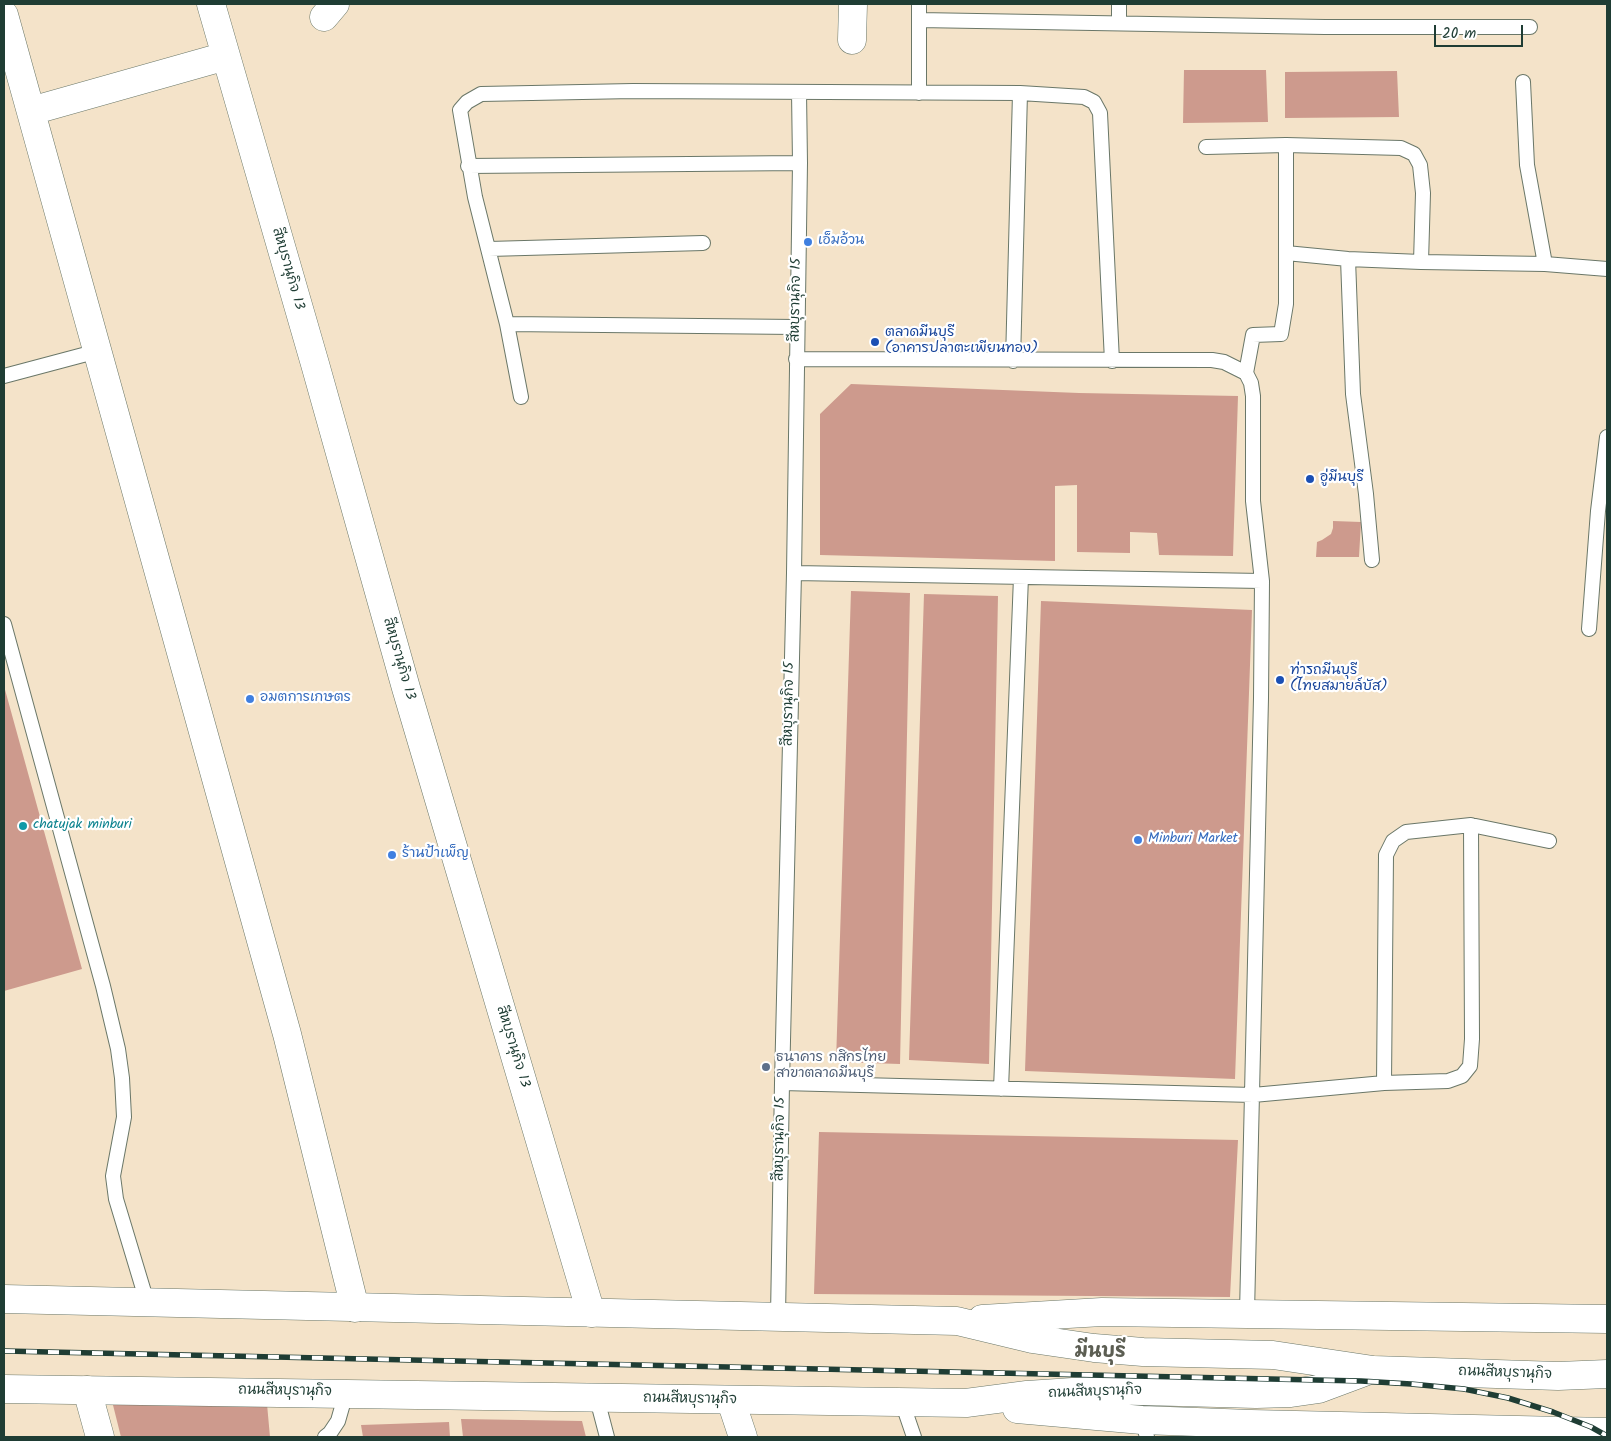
<!DOCTYPE html>
<html>
<head>
<meta charset="utf-8">
<style>
  body { margin:0 }
  #map { position:relative; width:1611px; height:1441px; overflow:hidden; background:#f4e3c9; font-family:Kalam,sans-serif }
  canvas { display:block }
  .frame { position:absolute; inset:0; border:5px solid #1f3d34; pointer-events:none }
  .scale { position:absolute; left:1434px; top:25px; width:89px; height:22px; box-sizing:border-box; border:2px solid #1f3d34; border-top:0; padding-left:6px; font-size:15px; line-height:18px; white-space:nowrap; color:#1f3d34; -webkit-text-stroke:4px #fff; paint-order:stroke }
</style>
</head>
<body>
<div id="map">
<canvas width="1611" height="1441"></canvas>
<div class="frame"></div>
<div class="scale">20 m</div>
</div>
<script>
const ctx = document.querySelector('canvas').getContext('2d');
ctx.lineJoin = 'round';
function fill(path, color) { ctx.fillStyle = color; ctx.fill(path, 'evenodd'); }
const toPath = rows => new Path2D(rows.map(r => 'M' + r).join(''));
function trace(path, color, width, dash) { ctx.strokeStyle = color; ctx.lineWidth = width; ctx.lineCap = dash ? 'butt' : 'round'; ctx.setLineDash(dash || []); ctx.stroke(path); }
function label(font, color, halo, rows, align = 'center') {
  ctx.font = font + ' Kalam,"Playpen Sans Thai",sans-serif'; ctx.lineWidth = 4.5; ctx.setLineDash([]); ctx.textBaseline = 'middle'; ctx.strokeStyle = halo; ctx.fillStyle = color; for (const [text, x, y, turn = 0] of rows) {
    ctx.save(); ctx.translate(x, y); ctx.rotate((+turn || 0) * Math.PI / 180); ctx.textAlign = isNaN(turn) ? turn : align; if (halo) ctx.strokeText(text, 0, 0); ctx.fillText(text, 0, 0); ctx.restore();
  }
}
const building = toPath([
  [1184,70,1266,70,1268,122,1183,123],
  [1397,71,1399,117,1285,118,1285,72],
  [851,384,1079,393,1238,396,1233,556,1159,555,1157,533,1130,532,1130,553,1077,552,1077,485,1055,486,1055,561,820,555,820,414],
  [1333,521,1361,522,1359,557,1316,557,1317,542,1322,540,1331,534,1333,528],
  [851,591,910,593,900,1064,836,1062],
  [924,594,998,596,989,1064,909,1060],
  [1041,601,1252,610,1235,1079,1025,1071],
  [4,686,82,969,4,991],
  [819,1132,1238,1140,1230,1297,814,1294],
  [267,1404,270,1437,121,1437,113,1405],
  [461,1419,582,1421,586,1437,463,1437],
  [449,1422,450,1437,363,1437,361,1425]
]);
const service = toPath([
  [919,4,919,93],
  [1119,4,1119,23],
  [919,20,1325,27,1530,27],
  [1286,145,1401,148,1414,154,1420,165,1423,193,1421,262],
  [1206,147,1286,145,1286,304,1281,334,1253,335,1246,373],
  [468,166,800,163],
  [489,249,703,243],
  [1286,253,1348,259,1421,262,1545,264,1527,165,1523,82],
  [1348,259,1353,394,1366,494,1372,560],
  [1545,264,1607,269],
  [507,324,521,397],
  [796,327,507,324,475,197,460,110,467,102,481,94,633,91,1020,93,1084,97,1094,102,1100,113,1112,361],
  [796,359,1212,360,1224,362,1246,373,1251,383,1253,396,1253,501,1262,581,1261,698,1247,1313],
  [1013,361,1020,93],
  [4,376,98,351],
  [794,573,1262,581],
  [4,624,103,986,118,1049,122,1078,124,1117,113,1176,116,1199,147,1302],
  [1589,629,1598,511,1607,437],
  [1471,825,1549,841],
  [782,1083,1253,1095,1384,1083,1448,1081,1462,1076,1470,1066,1472,1039,1471,825,1406,832,1393,841,1386,855,1384,1083],
  [1001,1089,1021,577],
  [778,1316,782,1083,794,573,800,163,799,92],
  [597,1399,607,1437],
  [902,1402,914,1437],
  [1142,1420,1147,1437],
  [325,1437,330,1433,338,1421,346,1393]
]);
const minor = toPath([
  [211,4,315,364,406,688,591,1313],
  [4,15,287,1034,355,1308],
  [324,17,335,4],
  [852,40,853,4],
  [31,111,226,56],
  [87,1390,100,1437],
  [731,1401,743,1437]
]);
const secondary = toPath([
  [4,1299,957,1321,1032,1339,1094,1348,1143,1352,1273,1355,1373,1370,1558,1376,1607,1374],
  [982,1319,1102,1312,1607,1319],
  [4,1389,966,1403,1027,1395,1103,1390,1256,1394,1291,1393,1319,1389,1370,1370],
  [1017,1409,1142,1420,1251,1424,1607,1432]
]);
const rail = toPath([
  [4,1351,1361,1381,1411,1384,1464,1389,1508,1398,1553,1412,1591,1427,1607,1436]
]);
const markers = [
  [808,242,5,"#3f7fe0"],
  [875,342,5,"#1a4fb4"],
  [1310,479,5,"#1a4fb4"],
  [1280,680,5,"#1a4fb4"],
  [250,699,5,"#3f7fe0"],
  [23,826,5,"#0f9aa8"],
  [1138,840,5,"#3f7fe0"],
  [392,855,5,"#3f7fe0"],
  [766,1067,5,"#5c6f8a"]
];
const shopNames = [
  ["เอ็มอ้วน",818,242],
  ["อมตการเกษตร",260,699],
  ["Minburi Market",1148,840],
  ["ร้านป้าเพ็ญ",402,855]
];
const streetNames = [
  ["สีหบุรานุกิจ 13",287,269,74],
  ["สีหบุรานุกิจ 15",797,300,-89],
  ["สีหบุรานุกิจ 13",398,659,74],
  ["สีหบุรานุกิจ 15",790,704,-89],
  ["สีหบุรานุกิจ 13",512,1047,73],
  ["สีหบุรานุกิจ 15",781,1139,-89],
  ["ถนนสีหบุรานุกิจ",1505,1374,2],
  ["ถนนสีหบุรานุกิจ",285,1392,1],
  ["ถนนสีหบุรานุกิจ",1095,1393,-2],
  ["ถนนสีหบุรานุกิจ",690,1400,1]
];
const transitNames = [
  ["ตลาดมีนบุรี",885,334],
  ["(อาคารปลาตะเพียนทอง)",885,350],
  ["อู่มีนบุรี",1320,479],
  ["ท่ารถมีนบุรี",1290,672],
  ["(ไทยสมายล์บัส)",1290,688]
];
const cultureNames = [
  ["chatujak minburi",33,826]
];
const serviceNames = [
  ["ธนาคาร กสิกรไทย",776,1059],
  ["สาขาตลาดมีนบุรี",776,1075]
];
const districtNames = [
  ["มีนบุรี",1100,1354]
];
fill(building, '#cd9a8d');
trace(service, '#6a7768', 16);
trace(minor, '#6a7768', 29);
trace(secondary, '#6a7768', 29);
trace(service, '#fff', 14);
trace(minor, '#fff', 28);
trace(secondary, '#fff', 28);
trace(rail, '#1f3d34', 5.5);
trace(rail, '#fff', 4, [11]);
for (const [x, y, r, color] of markers) { const dot = new Path2D(); dot.arc(x, y, r, 0, 2 * Math.PI); ctx.fillStyle = color; ctx.fill(dot); trace(dot, '#fff', 2); }
label('14px', '#366cbe', '#fff', shopNames, 'left');
label('14px', '#1f3d34', '#fff', streetNames);
label('14px', '#164399', '#fff', transitNames, 'left');
label('14px', '#0d838f', '#fff', cultureNames, 'left');
label('14px', '#4e5e75', '#fff', serviceNames, 'left');
label('bold 19px', '#5c5e53', '#fff', districtNames);
</script>
</body>
</html>
